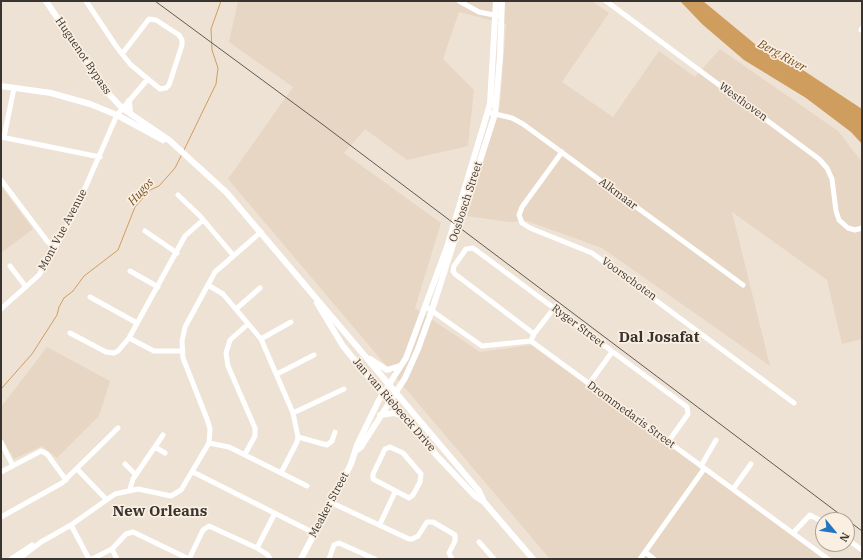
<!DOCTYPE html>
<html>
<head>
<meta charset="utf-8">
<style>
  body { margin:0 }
  #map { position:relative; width:863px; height:560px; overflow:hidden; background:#eee2d5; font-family:"IBM Plex Serif",serif }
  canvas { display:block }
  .frame { position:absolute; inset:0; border:2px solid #39342f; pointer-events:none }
  .north { position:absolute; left:815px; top:512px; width:40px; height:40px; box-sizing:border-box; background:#fbefe2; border:1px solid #ada49a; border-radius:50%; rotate:119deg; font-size:11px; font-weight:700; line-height:16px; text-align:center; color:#39342f }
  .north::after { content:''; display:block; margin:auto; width:14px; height:18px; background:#2376c4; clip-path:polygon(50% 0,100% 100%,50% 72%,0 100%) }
</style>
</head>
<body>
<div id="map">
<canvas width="863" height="560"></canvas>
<div class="frame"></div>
<div class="north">N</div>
</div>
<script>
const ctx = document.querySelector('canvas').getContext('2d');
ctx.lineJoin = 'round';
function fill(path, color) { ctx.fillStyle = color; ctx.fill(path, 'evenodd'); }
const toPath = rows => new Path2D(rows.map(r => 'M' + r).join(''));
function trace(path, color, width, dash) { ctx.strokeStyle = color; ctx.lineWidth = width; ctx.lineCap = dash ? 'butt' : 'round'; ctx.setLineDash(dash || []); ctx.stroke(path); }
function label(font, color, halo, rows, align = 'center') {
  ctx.font = font + ' "IBM Plex Serif",serif'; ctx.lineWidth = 3.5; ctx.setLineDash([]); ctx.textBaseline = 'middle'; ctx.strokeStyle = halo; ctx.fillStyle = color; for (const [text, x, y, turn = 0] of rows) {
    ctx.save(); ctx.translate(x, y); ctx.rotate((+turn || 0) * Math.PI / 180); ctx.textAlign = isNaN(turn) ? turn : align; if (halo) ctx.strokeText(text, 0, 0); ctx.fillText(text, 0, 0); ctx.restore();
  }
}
const built = toPath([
  [238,1,592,1,609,13,562,82,613,117,659,51,695,77,720,49,838,131,862,162,862,339,842,344,827,280,732,212,770,366,602,248,527,221,509,222,467,216,500,105,506,24,459,12,443,59,474,90,468,146,407,160,365,129,344,153,441,223,415,308,480,352,531,345,826,559,550,559,228,179,293,87,229,42],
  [1,186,33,229,1,253],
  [47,347,110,381,99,416,57,458,42,446,14,459,1,437,1,407]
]);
const water = toPath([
  [680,1,703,1,761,49,780,55,862,109,862,144,851,132,806,98,744,60,702,24]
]);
const stream = toPath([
  [184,150,216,84,218,68,212,50,211,29,221,1],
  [1,389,32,354,57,315,59,307,64,298,73,291,84,276,118,250,135,207,150,190,159,186,175,168,182,154]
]);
const minor = toPath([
  [86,1,116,46,122,54,131,65,160,89,166,88,169,85,182,45,182,40,179,35,156,20,149,19,122,54],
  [459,1,479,12,499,16],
  [606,1,819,159,827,168,832,179,836,211,839,220,848,228,855,230,862,228],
  [861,30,862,28],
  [491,113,512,118,523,124,743,285],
  [1,137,100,157],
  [4,137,14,88],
  [562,152,522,207,519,215,522,223,530,228,592,253,794,403],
  [1,180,47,241,55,248],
  [178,195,200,216,233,255],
  [145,231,177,253],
  [10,266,26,287],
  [130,271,158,287],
  [208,285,223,294,261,339,293,413,298,437,297,442,281,473],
  [90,297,137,323],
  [425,306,482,346,531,341,828,559],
  [1,309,39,275,72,218,117,115,147,80],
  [236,309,260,288],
  [70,333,106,352,114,353,118,351,129,338,185,236,203,220],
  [534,334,455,274,453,271,454,266,466,249,473,248,687,407,688,414,668,442],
  [129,338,154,351,182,351],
  [261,339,291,322],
  [531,341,534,334,554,308],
  [277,374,314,355],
  [589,384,612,352],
  [293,413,344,389],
  [298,437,327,445,332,441,335,432],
  [1,442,13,466],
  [209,443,229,447,307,486],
  [155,447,165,453],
  [390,447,403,453,421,474,420,482,413,495,409,498,373,479,373,474,385,449,390,447],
  [245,454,255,436,255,428,228,366,226,353,230,340,248,324],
  [125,464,136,475],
  [701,466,716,440],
  [77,469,106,499],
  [1,472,41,451,47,454,66,480],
  [193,472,314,533],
  [130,489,133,479,163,435],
  [733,489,751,464],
  [330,502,409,539,412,539,418,536,427,522,433,522,455,535,455,541,449,553,452,559],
  [1,517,62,483,118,428],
  [380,524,395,492],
  [71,525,89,559],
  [793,533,810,515,823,522],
  [847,539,862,550],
  [479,542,494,559],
  [257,548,275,513],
  [112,549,117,559],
  [645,552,654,559],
  [11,559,32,545],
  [19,559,41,542,71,525,115,494,138,489,171,496,181,490,209,443,210,429,207,419,183,358,182,341,185,327,215,272,261,232],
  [92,559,112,549,126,534,133,532,189,559],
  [189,559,203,530,209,526,257,548,268,555,270,559],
  [329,559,334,545,339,543,375,559],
  [640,559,704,469]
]);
const major = toPath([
  [46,1,107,92,122,108,169,140,227,193,479,491,484,502],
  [1,86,51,93,90,104,117,115,163,140],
  [129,101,130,113],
  [317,303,343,346,361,368,439,458,475,496,484,502,533,559],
  [370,359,387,370,400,366],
  [380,415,394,413,403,416],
  [356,451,361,447,405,378,418,349,432,310,495,114,500,57,502,1],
  [301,559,351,464,357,445,379,400,406,358,447,247,490,104,496,1]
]);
const rail = toPath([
  [155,1,322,124,862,531]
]);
const streetNames = [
  ["Huguenot Bypass",83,56,56],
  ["Westhoven",743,102,36],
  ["Alkmaar",618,194,37],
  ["Oosbosch Street",466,202,-72],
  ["Mont Vue Avenue",63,230,-62],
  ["Voorschoten",629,279,36],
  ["Ryger Street",578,326,37],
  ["Jan van Riebeeck Drive",394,405,49],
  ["Drommedaris Street",631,415,36],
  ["Meaker Street",329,505,-62]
];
const waterNames = [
  ["Berg River",782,56,29],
  ["Hugos",141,192,-48]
];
const districtNames = [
  ["Dal Josafat",659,338],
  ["New Orleans",160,512]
];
fill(built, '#e7d6c3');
fill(water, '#cf9d5e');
trace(stream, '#cf9d5e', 1);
trace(minor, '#fff', 5);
trace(major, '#fff', 6);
trace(rail, '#605952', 1);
label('11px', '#39342f', '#fbefe2', streetNames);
label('italic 12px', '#714d1e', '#fbefe2', waterNames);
label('bold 15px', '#39342f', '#fbefe2', districtNames);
</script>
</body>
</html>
